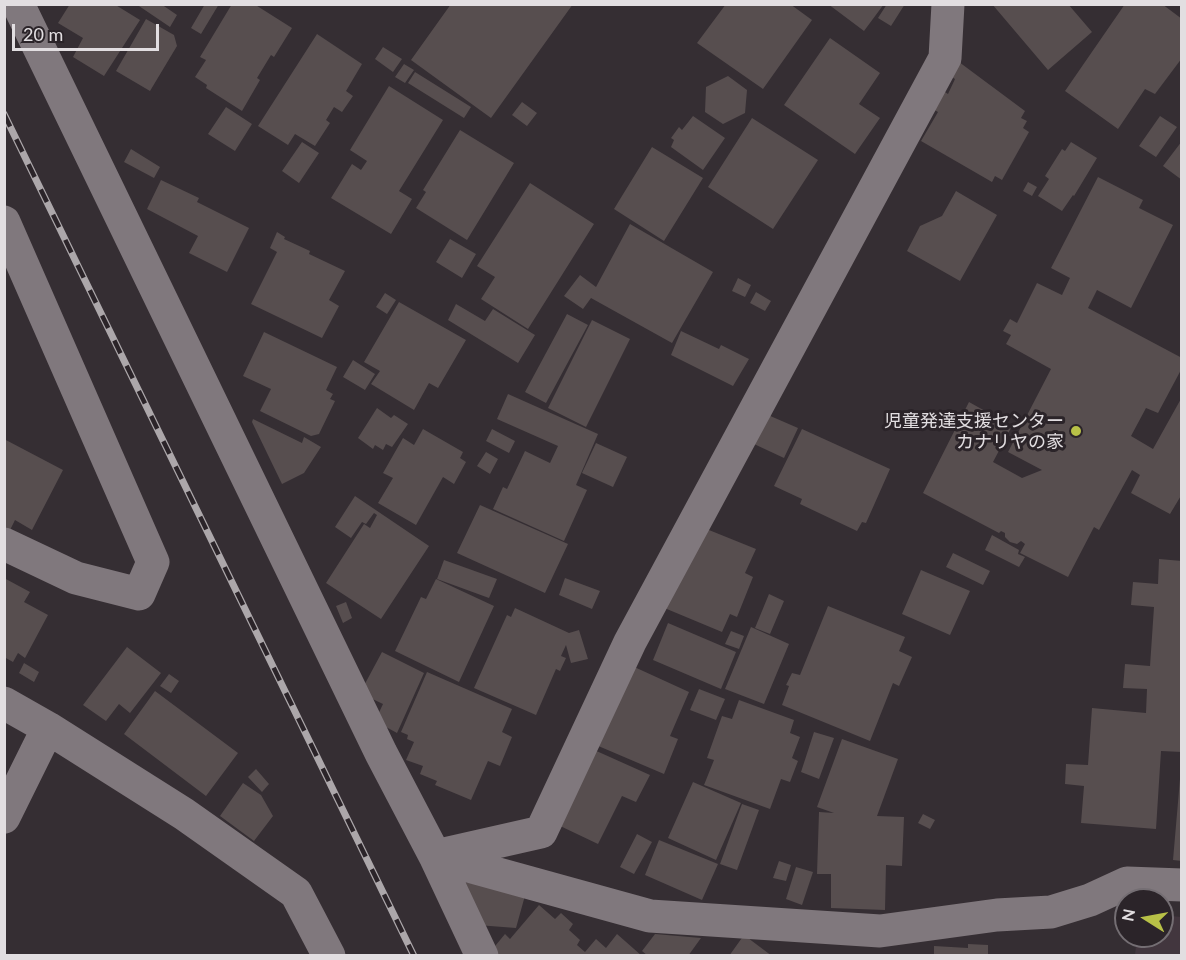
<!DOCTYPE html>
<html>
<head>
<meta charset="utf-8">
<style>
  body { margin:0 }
  #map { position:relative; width:1186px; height:960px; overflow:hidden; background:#352e33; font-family:Lato,sans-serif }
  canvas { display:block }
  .frame { position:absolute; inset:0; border:6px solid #e2dee1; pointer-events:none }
  .north { position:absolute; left:1114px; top:888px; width:60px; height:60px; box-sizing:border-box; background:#2b2429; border:2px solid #746e73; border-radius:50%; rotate:281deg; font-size:16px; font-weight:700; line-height:24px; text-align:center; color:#e2dee1 }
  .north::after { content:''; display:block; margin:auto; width:21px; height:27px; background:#b8c147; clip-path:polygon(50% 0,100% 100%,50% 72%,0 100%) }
  .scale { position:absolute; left:12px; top:24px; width:147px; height:27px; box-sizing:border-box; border:3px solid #e2dee1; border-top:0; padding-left:8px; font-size:18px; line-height:21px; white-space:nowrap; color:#e2dee1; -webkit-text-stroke:4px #2b2429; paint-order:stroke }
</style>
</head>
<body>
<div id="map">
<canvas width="1186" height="960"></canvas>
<div class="frame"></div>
<div class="north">N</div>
<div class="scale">20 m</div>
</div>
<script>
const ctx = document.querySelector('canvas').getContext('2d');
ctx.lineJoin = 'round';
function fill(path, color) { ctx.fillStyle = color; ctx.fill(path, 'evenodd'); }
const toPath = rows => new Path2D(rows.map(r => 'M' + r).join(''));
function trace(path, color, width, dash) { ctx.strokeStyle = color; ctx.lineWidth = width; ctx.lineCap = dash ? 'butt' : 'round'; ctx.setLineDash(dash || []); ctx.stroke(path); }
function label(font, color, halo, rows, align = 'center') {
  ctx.font = font + ' Lato,"Noto Sans JP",sans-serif'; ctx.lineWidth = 6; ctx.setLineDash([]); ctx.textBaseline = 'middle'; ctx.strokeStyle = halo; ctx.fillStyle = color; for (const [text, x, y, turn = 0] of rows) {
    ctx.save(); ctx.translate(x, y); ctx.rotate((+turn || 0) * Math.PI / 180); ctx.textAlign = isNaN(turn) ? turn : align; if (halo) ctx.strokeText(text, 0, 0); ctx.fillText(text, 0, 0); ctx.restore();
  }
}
const built = toPath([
  [1162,915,1181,917,1181,955,1135,955,1137,936,1162,936]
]);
const building = toPath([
  [70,4,114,4,140,20,104,76,73,57,83,38,58,23],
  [136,4,161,4,177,15,170,27],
  [205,4,219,4,201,34,191,28],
  [232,4,254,4,292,28,274,57,271,55,257,78,260,80,242,111,206,88,207,85,195,77,206,60,200,57],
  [451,4,573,4,491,118,411,60],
  [726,4,790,4,812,20,763,89,697,43],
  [828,4,884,4,864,31],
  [887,4,905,4,891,26,878,18],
  [992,4,1068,4,1092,32,1048,70],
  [1125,4,1162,4,1182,19,1182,58,1155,94,1145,89,1118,129,1065,91],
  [146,19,174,35,177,46,150,91,116,71],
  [317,34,362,64,346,91,353,96,342,112,334,107,326,120,330,123,315,146,295,134,288,145,258,126],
  [830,38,880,73,859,104,880,118,855,154,784,105],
  [383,47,402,59,393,72,375,59],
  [955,59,1025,111,1021,118,1027,121,1023,128,1029,132,1002,180,995,176,992,182,921,141,938,112,931,108,942,90,948,94,955,79,946,73],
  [404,64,414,70,405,83,395,77],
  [415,72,471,107,464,118,408,83],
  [728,76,747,90,745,113,723,124,705,112,706,87],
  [389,86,443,120,399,191,412,199,391,234,331,198,352,164,361,170,367,161,350,150],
  [522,102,537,113,527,126,512,115],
  [226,107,252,124,235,151,208,134],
  [693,116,725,138,703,170,671,147,674,140,671,138,679,127,682,130],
  [1160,116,1177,127,1156,157,1139,146],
  [752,118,818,160,773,229,708,187],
  [460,130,514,163,467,240,416,208,426,192,423,190],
  [1182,141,1182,180,1163,166],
  [302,142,319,153,299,183,282,171],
  [1071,142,1097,158,1074,196,1073,195,1062,211,1038,196,1049,179,1045,176,1062,149,1065,151],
  [652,147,703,178,664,241,614,209],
  [131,149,160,167,154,178,124,162],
  [1098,177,1143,200,1139,208,1173,225,1131,308,1097,290,1088,308,1182,358,1182,368,1158,413,1146,408,1131,436,1153,449,1182,397,1182,494,1170,514,1131,493,1140,475,1132,470,1099,530,1094,527,1068,577,1020,553,1025,544,1021,541,1017,544,1010,542,1005,537,1005,533,1001,531,999,533,923,493,969,402,1012,426,993,462,1022,478,1042,470,1008,452,1051,369,1006,344,1011,335,1003,331,1010,319,1017,323,1037,283,1062,295,1070,278,1051,268],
  [161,180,199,198,197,202,249,228,227,272,189,253,198,236,147,209],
  [1028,182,1037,187,1032,196,1023,191],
  [530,183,594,224,528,329,481,299,495,277,477,266],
  [956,191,997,215,960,281,907,251,920,226,942,216],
  [630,224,713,272,672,343,591,298,583,309,564,296,580,275,596,287],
  [277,232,285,237,284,239,310,251,309,254,345,271,329,300,339,306,322,338,251,304,277,252,270,248],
  [450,239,476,254,462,278,436,262],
  [738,278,751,285,745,297,732,291],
  [756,292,771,301,765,311,750,303],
  [385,293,396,300,387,314,376,307],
  [399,302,466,340,438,388,429,383,414,410,371,384,380,371,364,362],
  [456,304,485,321,493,309,535,335,518,363,448,320],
  [567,314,588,325,546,403,525,392],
  [592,320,630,339,586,427,548,408],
  [681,331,719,349,721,345,749,359,733,386,671,355],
  [264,332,337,367,326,390,333,394,330,399,335,401,319,434,311,436,260,411,271,389,243,376],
  [353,360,375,374,365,390,343,377],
  [508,394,598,434,576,485,587,490,564,541,493,509,503,487,507,489,525,451,550,463,558,446,497,419],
  [377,408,391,418,394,415,408,424,392,447,386,444,383,450,375,445,373,449,358,438],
  [768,415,798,428,784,458,754,444],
  [253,419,302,443,304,437,321,447,304,473,282,484,252,422],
  [423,429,463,452,460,458,466,462,454,484,443,477,416,525,378,503,393,478,383,473,403,438,414,445],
  [492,429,515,441,509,453,486,441],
  [802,429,890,469,866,523,862,522,857,531,800,504,802,499,774,486],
  [4,439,63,470,32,530,15,520,9,532,4,529],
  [596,443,627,457,613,487,582,473],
  [486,452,498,459,490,474,477,466],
  [355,496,429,546,381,619,326,583,364,524,370,528,377,515,374,513,366,524,362,522,351,538,335,527],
  [480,505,568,544,545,593,457,553],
  [704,528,756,549,745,573,753,577,737,617,730,614,722,632,662,607],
  [992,535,1019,550,1018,554,1025,557,1019,567,985,550],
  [953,553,990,571,983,585,946,567],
  [1159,559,1182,561,1182,752,1161,751,1156,829,1081,823,1084,786,1065,784,1066,764,1088,765,1092,708,1146,713,1147,689,1123,688,1125,664,1150,666,1154,607,1131,605,1133,582,1158,584],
  [444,560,497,579,489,598,437,579],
  [921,570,970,591,950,635,902,614],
  [4,578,30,592,24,602,48,615,25,658,18,653,13,662,4,657],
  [565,578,600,591,592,609,559,595],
  [436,579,494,606,459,682,395,651,421,597,426,599],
  [769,594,784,601,770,634,755,628],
  [346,602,352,618,343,623,336,606],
  [828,606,905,637,899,651,912,657,899,686,893,683,870,741,782,705,789,686,786,685,792,673,800,675],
  [515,608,569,633,579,630,588,659,571,663,566,645,561,656,566,658,560,671,556,669,536,715,474,688,507,615,511,617],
  [668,623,736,652,721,689,653,660],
  [751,627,789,644,764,704,725,689],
  [731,631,744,636,739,649,725,644],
  [127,647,161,673,130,713,119,704,106,721,83,705],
  [382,652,424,673,397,733,375,721,383,704,360,693],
  [24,663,39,672,34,682,19,673],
  [630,665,689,692,670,736,678,739,664,774,596,745],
  [427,672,512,709,502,732,512,737,500,766,488,761,471,800,435,785,437,781,420,774,423,766,406,760,414,742,407,739,408,735,401,732],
  [169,674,179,681,171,693,160,686],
  [699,689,725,699,716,720,690,710],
  [155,691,238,753,206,796,124,734],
  [739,700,794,720,790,733,800,737,792,758,798,761,790,782,781,779,770,809,704,785,714,760,707,758,722,716,732,719],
  [814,732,834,738,819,779,801,772],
  [842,739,898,759,877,816,904,817,902,866,886,865,885,910,831,908,831,874,817,874,819,812,834,813,817,807],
  [592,749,650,775,636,802,622,796,598,844,556,824],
  [256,769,269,784,262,792,248,777],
  [1180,779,1182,779,1182,861,1173,860],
  [693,782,741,803,716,860,668,838],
  [243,783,261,795,273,816,254,841,220,816],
  [742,804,759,810,737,870,720,864],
  [923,814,935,820,930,829,918,823],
  [637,834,652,842,634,874,620,867],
  [659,840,718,864,702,900,645,875],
  [779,861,791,865,786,881,773,878],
  [796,867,813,872,802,905,786,899],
  [453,880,526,892,516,928,477,925],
  [539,905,555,919,561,913,573,924,569,930,580,940,577,945,585,952,596,939,606,948,617,934,642,956,496,956,491,951,505,934,510,939],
  [655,934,701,938,688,956,648,956,642,951],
  [744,935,772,956,729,956],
  [968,944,988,945,988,956,934,956,934,946,968,948]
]);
const street = toPath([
  [18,4,381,753,435,856,482,956],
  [4,222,153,562,139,594,76,578,4,544],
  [4,703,48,728,184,814,296,893,329,956],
  [4,817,48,728],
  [435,856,541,832,630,642,945,58,948,4],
  [440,858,650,916,880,931,997,915,1051,912,1090,900,1127,883,1182,885]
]);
const rail = toPath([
  [4,114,414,956]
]);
const markers = [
  [1076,431,6,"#b8c147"]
];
const poiNames = [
  ["児童発達支援センター",1064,421],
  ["カナリヤの家",1064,442]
];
fill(built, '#42363e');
fill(building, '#574e4f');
trace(street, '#80787d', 33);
trace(rail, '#aca7aa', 7);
trace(rail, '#2b2429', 4.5, [14]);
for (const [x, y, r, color] of markers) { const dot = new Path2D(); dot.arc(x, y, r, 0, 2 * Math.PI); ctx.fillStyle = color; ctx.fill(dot); trace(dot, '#2b2429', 2); }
label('18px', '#e2dee1', '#2b2429', poiNames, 'right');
</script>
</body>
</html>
